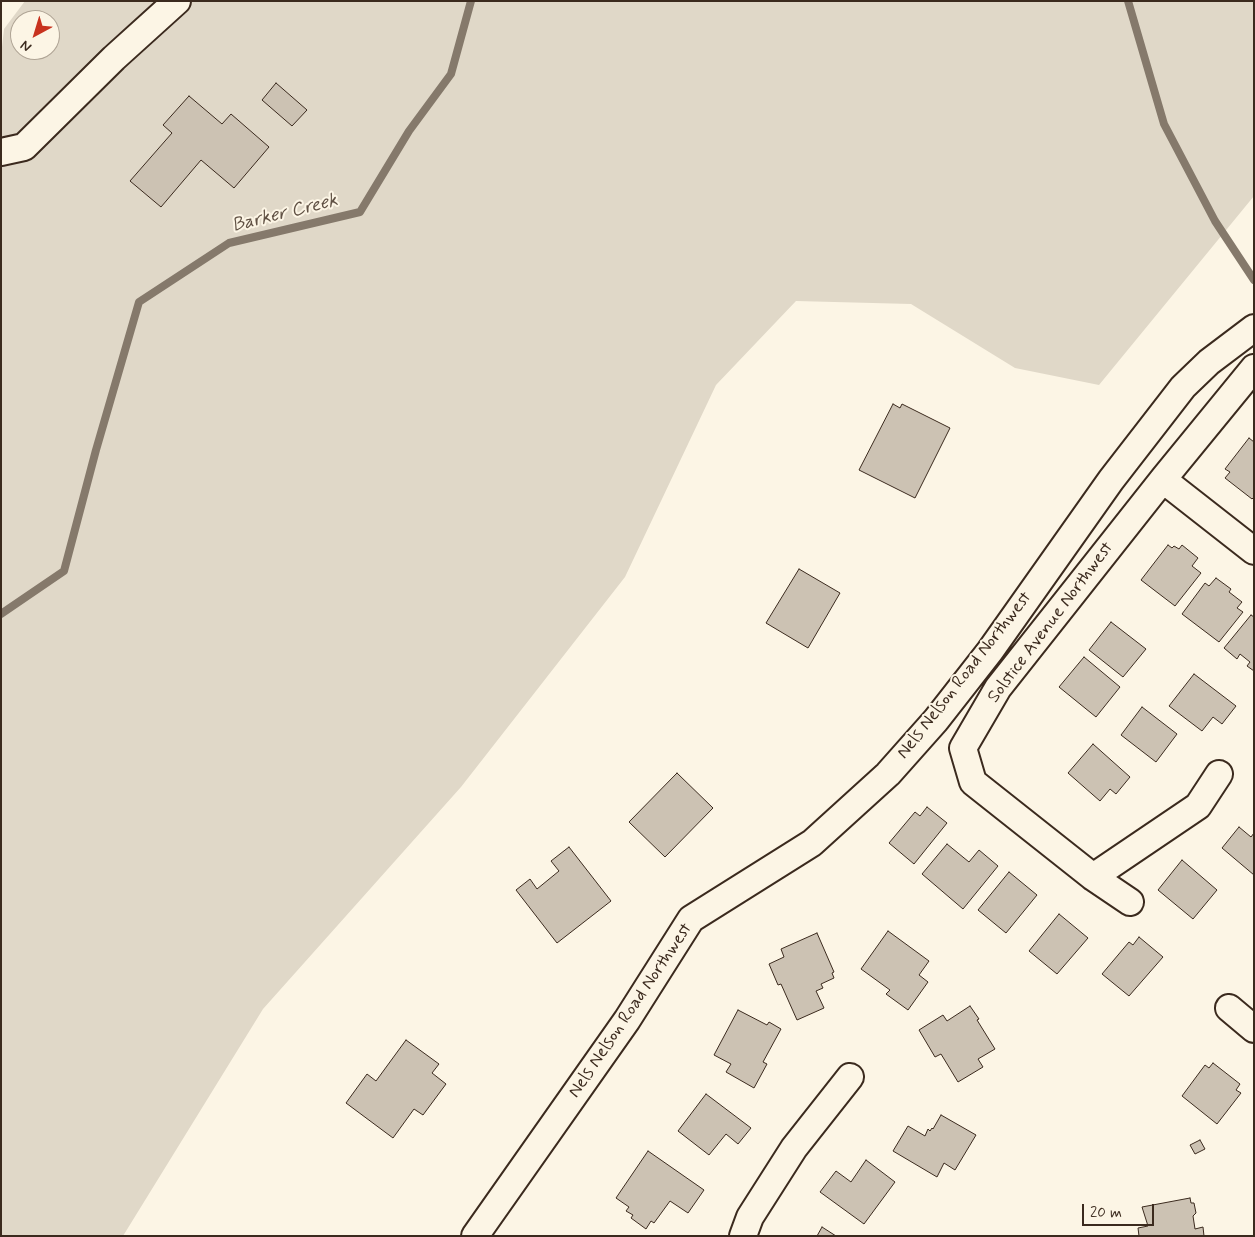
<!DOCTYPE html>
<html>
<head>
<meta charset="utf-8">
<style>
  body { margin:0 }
  #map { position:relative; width:1255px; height:1237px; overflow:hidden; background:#fcf5e5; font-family:Mynerve,sans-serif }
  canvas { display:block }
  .frame { position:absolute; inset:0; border:2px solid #3b2a1e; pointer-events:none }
  .north { position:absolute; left:10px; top:10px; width:50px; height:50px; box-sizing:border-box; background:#fcf5e5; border:1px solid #afa495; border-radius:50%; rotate:219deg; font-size:14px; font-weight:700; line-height:20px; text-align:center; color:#3b2a1e }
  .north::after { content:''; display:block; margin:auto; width:18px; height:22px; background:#c8321e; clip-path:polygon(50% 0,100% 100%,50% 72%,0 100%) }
  .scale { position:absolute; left:1082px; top:1204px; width:72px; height:22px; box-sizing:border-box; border:2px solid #3b2a1e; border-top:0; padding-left:6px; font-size:15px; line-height:18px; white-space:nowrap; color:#3b2a1e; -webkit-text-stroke:4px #fcf5e5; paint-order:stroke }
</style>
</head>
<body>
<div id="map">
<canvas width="1255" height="1237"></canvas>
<div class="frame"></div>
<div class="north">N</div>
<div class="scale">20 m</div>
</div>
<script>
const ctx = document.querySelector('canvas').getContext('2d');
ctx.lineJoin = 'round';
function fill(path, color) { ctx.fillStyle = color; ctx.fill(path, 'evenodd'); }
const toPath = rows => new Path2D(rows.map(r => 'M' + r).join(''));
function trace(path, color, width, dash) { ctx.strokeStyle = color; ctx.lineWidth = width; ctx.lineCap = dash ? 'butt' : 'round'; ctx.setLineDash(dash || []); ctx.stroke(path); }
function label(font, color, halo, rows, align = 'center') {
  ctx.font = font + ' Mynerve,sans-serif'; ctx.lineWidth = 4; ctx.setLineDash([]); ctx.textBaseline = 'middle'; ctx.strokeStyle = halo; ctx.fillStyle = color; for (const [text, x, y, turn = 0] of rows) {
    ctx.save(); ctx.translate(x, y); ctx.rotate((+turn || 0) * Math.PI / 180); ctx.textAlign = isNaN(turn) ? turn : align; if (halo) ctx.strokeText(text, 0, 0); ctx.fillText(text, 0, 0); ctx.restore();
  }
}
const green = toPath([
  [25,1,1254,1,1254,196,1099,385,1015,368,911,304,796,301,716,385,625,577,461,787,263,1009,123,1236,1,1236,1,56,4,29],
  [20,20,50,20,50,50,20,50]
]);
const stream = toPath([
  [1128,1,1164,124,1215,221,1254,280],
  [1,614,64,571,96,450,139,302,229,243,360,212,409,131,451,74,471,1]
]);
const building = toPath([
  [276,83,307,110,292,126,262,100,276,83],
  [189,96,222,124,231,114,269,147,234,188,201,160,161,207,130,181,172,133,163,125,189,96],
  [893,404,900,408,902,404,950,428,915,498,859,470,893,404],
  [1249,438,1254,442,1254,497,1252,499,1225,478,1230,472,1225,469,1249,438],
  [1168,545,1172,548,1174,546,1179,549,1182,545,1198,558,1192,566,1201,573,1175,606,1141,580,1168,545],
  [799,569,840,593,808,648,766,623,799,569],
  [1216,578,1231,589,1229,592,1242,602,1237,608,1243,612,1219,642,1182,614,1205,583,1209,586,1216,578],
  [1251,615,1254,617,1254,671,1247,666,1250,662,1240,654,1237,659,1224,648,1251,615],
  [1111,622,1146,649,1123,677,1089,650,1111,622],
  [1084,657,1120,687,1096,717,1059,687,1084,657],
  [1194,674,1236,706,1222,724,1213,717,1202,731,1169,706,1194,674],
  [1142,707,1177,734,1156,762,1121,735,1142,707],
  [1093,744,1130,777,1116,794,1110,789,1100,801,1068,773,1093,744],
  [677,773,713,808,665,857,629,822,677,773],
  [927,807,947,823,914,864,889,843,915,812,920,816,927,807],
  [1239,827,1251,837,1254,833,1254,875,1222,848,1239,827],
  [947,844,969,862,979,850,998,866,963,909,922,874,947,844],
  [569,847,611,901,557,943,516,890,530,879,537,889,559,871,551,861,569,847],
  [1182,860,1217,890,1193,919,1158,890,1182,860],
  [1009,872,1037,895,1006,933,978,910,1009,872],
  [1059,914,1088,938,1057,974,1029,951,1059,914],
  [888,931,929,961,919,975,928,982,908,1010,886,994,890,990,861,969,888,931],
  [817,933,834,972,832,973,834,978,821,984,823,988,816,991,824,1008,797,1020,781,984,778,985,769,964,784,957,781,949,817,933],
  [1139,937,1163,957,1129,996,1102,974,1129,942,1133,945,1139,937],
  [970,1006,979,1019,977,1020,995,1049,978,1059,983,1067,958,1082,941,1054,935,1057,919,1030,943,1015,947,1021,970,1006],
  [738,1010,767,1025,769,1022,781,1029,763,1062,767,1064,754,1088,726,1072,731,1064,714,1055,738,1010],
  [406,1040,439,1064,432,1073,446,1084,423,1115,414,1109,393,1138,346,1103,367,1074,376,1081,406,1040],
  [1213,1063,1240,1084,1236,1090,1241,1093,1217,1124,1182,1096,1205,1065,1209,1068,1213,1063],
  [706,1094,751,1128,738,1144,726,1134,709,1155,678,1131,706,1094],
  [941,1115,976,1135,955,1170,944,1163,937,1177,893,1151,908,1126,925,1136,928,1129,930,1131,932,1128,933,1129,941,1115],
  [1200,1140,1205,1149,1195,1154,1190,1145,1200,1140],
  [648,1151,704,1190,688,1213,670,1201,654,1223,651,1221,646,1229,631,1218,633,1215,626,1211,629,1207,616,1198,648,1151],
  [866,1160,895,1182,864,1224,820,1192,836,1171,851,1182,866,1160],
  [1190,1198,1191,1203,1194,1203,1196,1213,1193,1216,1195,1229,1203,1227,1204,1236,1139,1236,1138,1228,1148,1226,1142,1207,1190,1198],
  [822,1227,836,1236,817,1236,822,1227]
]);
const minor = toPath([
  [1,152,24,147,114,58,177,1],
  [1164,478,1171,486,1254,551],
  [1093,877,1198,806,1219,774],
  [1130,902,1093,877,973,782,963,748,998,688,1164,478,1254,368],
  [1229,1008,1254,1029],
  [475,1236,627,1020,691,919,812,843,888,774,936,720,990,651,1111,480,1183,387,1209,362,1254,328],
  [743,1236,750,1217,794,1148,850,1077]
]);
const streetNames = [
  ["Solstice Avenue Northwest",1051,623,-53],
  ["Nels Nelson Road Northwest",965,676,-52],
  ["Nels Nelson Road Northwest",631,1011,-56]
];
const waterNames = [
  ["Barker Creek",285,214,-14]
];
fill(green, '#e0d8c8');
trace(stream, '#85796b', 8);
fill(building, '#ccc2b3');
trace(building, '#3b2a1e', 1);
trace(minor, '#3b2a1e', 30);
trace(minor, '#fcf5e5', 26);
label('18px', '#3b2a1e', '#fcf5e5', streetNames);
label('italic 19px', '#605144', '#fcf5e5', waterNames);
</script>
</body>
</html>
